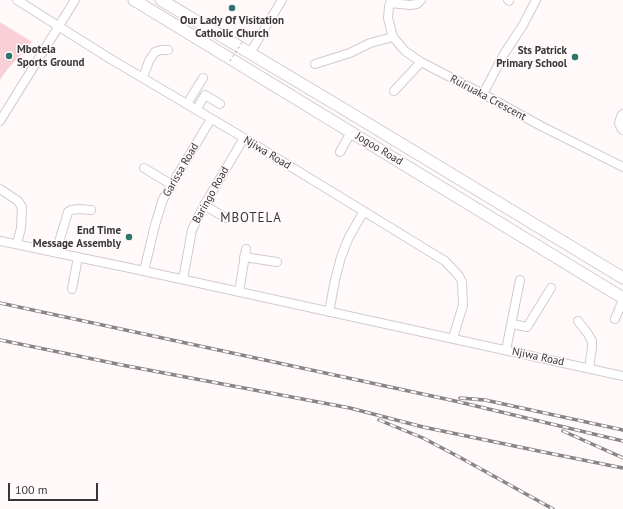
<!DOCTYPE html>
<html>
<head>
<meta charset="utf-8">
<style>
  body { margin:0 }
  #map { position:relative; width:623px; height:509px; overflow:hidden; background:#fff9fa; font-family:"PT Sans",sans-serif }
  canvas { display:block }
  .scale { position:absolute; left:8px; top:483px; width:90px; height:18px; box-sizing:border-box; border:2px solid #383536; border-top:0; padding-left:5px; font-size:12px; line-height:14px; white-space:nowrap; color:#383536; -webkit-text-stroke:3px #fff9fa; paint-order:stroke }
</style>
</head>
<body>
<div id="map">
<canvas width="623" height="509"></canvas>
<div class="scale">100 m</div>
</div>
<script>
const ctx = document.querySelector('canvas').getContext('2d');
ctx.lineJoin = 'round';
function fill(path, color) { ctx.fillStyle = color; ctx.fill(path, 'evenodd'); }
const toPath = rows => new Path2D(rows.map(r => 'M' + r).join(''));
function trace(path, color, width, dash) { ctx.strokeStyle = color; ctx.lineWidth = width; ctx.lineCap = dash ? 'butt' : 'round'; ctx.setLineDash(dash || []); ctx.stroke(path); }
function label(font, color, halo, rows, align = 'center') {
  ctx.font = font + ' "PT Sans",sans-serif'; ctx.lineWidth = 3; ctx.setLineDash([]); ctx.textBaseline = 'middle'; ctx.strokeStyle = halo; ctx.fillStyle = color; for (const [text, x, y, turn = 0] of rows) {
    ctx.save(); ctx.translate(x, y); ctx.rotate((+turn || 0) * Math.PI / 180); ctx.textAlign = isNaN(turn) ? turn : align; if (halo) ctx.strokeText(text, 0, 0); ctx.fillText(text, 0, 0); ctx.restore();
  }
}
const green = toPath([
  [0,22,32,42,6,71,0,80]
]);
const minor = toPath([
  [17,0,109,58,244,138,445,261,459,276,462,282,463,305,453,338],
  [392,0,389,7,388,18,390,26,393,37,405,51,421,62,483,94,541,126,623,167],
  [508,0,509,1],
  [390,3,410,5,417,4,421,0],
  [250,53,282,0],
  [315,64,350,53,370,43,393,37],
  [143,77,149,61,155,52,161,50,168,50],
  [394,91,421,62],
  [483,94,504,54,523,25,536,0],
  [187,104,203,78],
  [196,110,205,95,220,104],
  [623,114,621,116,619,123,621,128,623,130],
  [0,121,75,0],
  [340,152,351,132],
  [144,168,172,185],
  [0,189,18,201,22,207,21,228,17,244],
  [204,205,226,218],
  [0,241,144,271,623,376],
  [56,252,68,212,71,210,79,209,91,210],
  [244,257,277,262],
  [144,271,155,225,163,199,211,119],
  [183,279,192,230,202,209,244,138],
  [72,289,78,257],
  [239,292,246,249],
  [329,312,335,280,341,257,349,237,364,211],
  [615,319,623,300],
  [578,321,588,334,592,341,592,348,589,368],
  [512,324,527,327,551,288],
  [506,350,520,280]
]);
const major = toPath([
  [134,0,623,298],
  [161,0,342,108,623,278]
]);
const rail = toPath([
  [0,303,455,401,623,441],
  [0,340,127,366,350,408,423,427,553,454,623,468],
  [460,398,485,400,623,430],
  [379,420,423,438,461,458,553,509],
  [563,431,623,458]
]);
const pathBridge = toPath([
  [230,61,243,41]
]);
const markers = [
  [232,8,4,"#2d746c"],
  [9,56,4,"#2d746c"],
  [575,57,4,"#2d746c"],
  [129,237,4,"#2d746c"]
];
const poiNames = [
  ["Our Lady Of Visitation",232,21,"center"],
  ["Catholic Church",232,34,"center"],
  ["Mbotela",17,50,"left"],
  ["Sports Ground",17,63,"left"],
  ["Sts Patrick",567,51],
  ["Primary School",567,64],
  ["End Time",121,231],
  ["Message Assembly",121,244]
];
const streetNames = [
  ["Ruiruaka Crescent",488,98,28],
  ["Jogoo Road",379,149,31],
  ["Njiwa Road",267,153,31],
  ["Garissa Road",181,170,-60],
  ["Baringo Road",211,195,-61],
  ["Njiwa Road",538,357,12]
];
const quarterNames = [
  ["MBOTELA",251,218]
];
fill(green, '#fad0d8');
trace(minor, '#d3cbcd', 10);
trace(major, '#d3cbcd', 13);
trace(minor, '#fff', 8);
trace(major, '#fff', 11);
trace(rail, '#898586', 3.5);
trace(rail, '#fff9fa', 2, [6]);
trace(pathBridge, '#9f9b9c', 1, [2, 3]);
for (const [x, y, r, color] of markers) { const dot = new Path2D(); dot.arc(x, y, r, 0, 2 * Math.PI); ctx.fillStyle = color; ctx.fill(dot); trace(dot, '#fff9fa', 1.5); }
label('bold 11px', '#383536', '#fff9fa', poiNames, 'right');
label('11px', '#383536', '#fff9fa', streetNames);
ctx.letterSpacing = '1px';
label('13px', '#383536', '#fff9fa', quarterNames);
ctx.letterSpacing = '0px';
</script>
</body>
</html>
